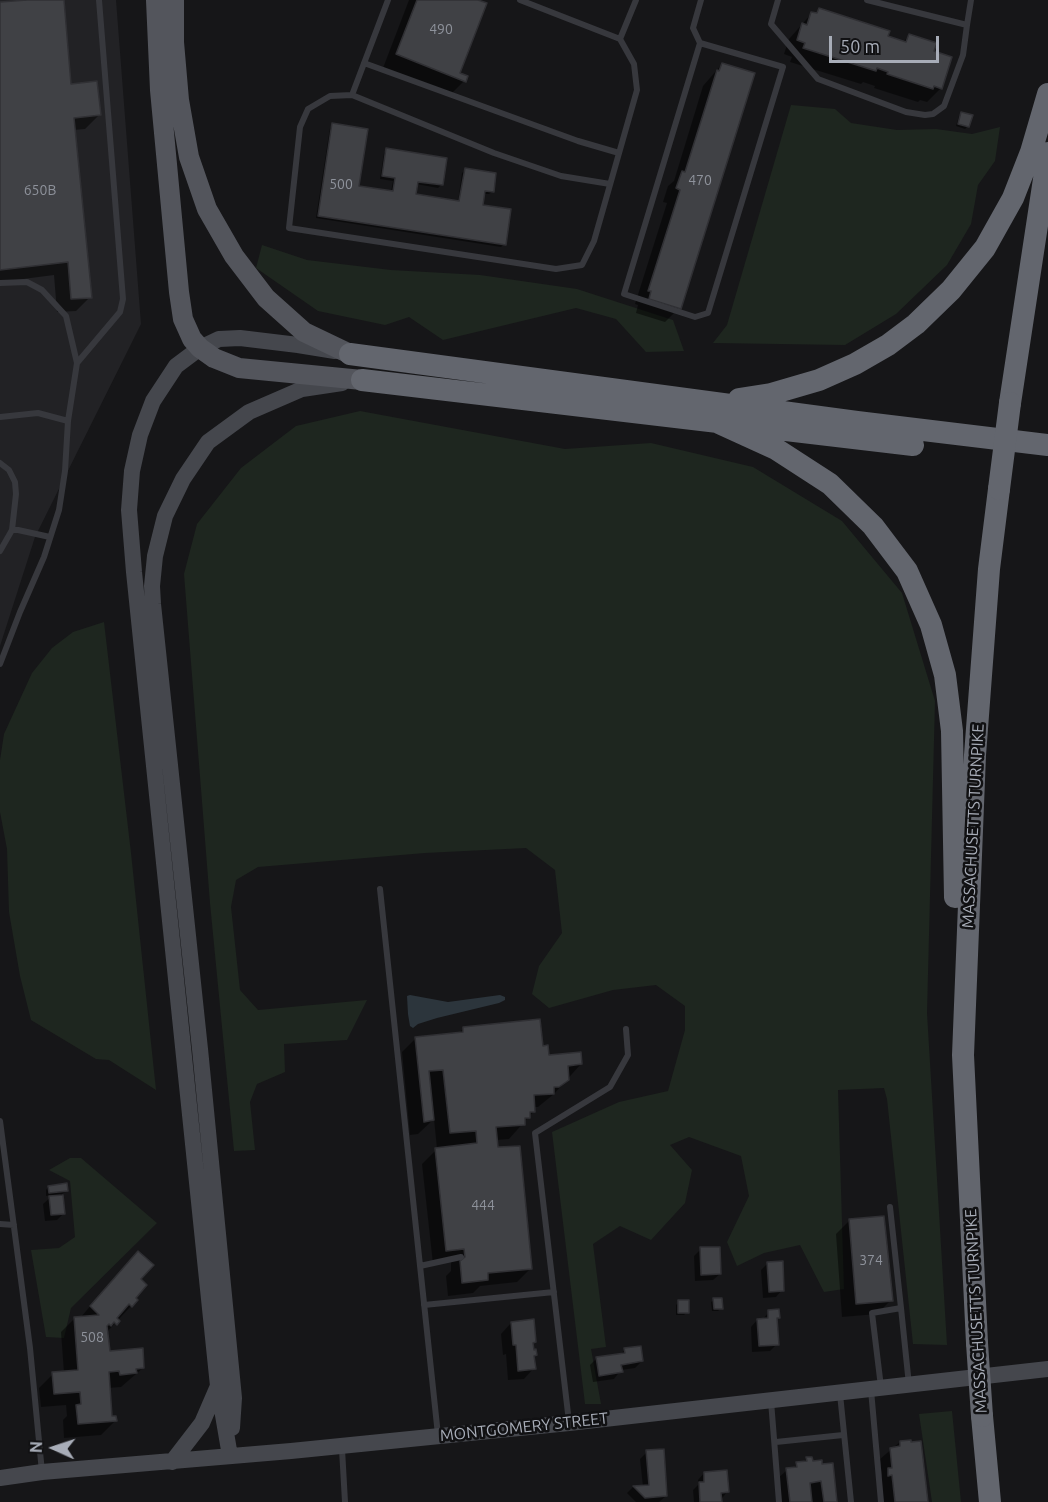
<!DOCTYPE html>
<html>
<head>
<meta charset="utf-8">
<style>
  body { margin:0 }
  #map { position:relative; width:1048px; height:1502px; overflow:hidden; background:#161618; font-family:Ubuntu,sans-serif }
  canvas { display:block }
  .north { position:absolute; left:24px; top:1418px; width:60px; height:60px; -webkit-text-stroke:4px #111113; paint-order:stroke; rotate:273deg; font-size:16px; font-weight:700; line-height:24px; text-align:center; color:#a8adb8 }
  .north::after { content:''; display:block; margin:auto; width:21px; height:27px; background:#a8adb8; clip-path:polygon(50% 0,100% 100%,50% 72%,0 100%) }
  .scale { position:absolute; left:829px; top:36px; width:110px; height:27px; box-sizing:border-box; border:3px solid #a8adb8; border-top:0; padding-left:8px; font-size:18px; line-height:21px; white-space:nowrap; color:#a8adb8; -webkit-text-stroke:4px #111113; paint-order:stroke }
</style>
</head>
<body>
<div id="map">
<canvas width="1048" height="1502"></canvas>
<div class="north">N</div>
<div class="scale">50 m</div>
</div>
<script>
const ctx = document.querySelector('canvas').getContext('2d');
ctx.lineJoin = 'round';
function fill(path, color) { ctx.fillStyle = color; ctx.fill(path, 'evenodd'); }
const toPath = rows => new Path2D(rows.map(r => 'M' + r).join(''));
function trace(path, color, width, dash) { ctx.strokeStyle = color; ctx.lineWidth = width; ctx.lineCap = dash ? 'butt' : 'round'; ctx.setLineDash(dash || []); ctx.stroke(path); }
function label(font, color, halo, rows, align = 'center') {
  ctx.font = font + ' Ubuntu,sans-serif'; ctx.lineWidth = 5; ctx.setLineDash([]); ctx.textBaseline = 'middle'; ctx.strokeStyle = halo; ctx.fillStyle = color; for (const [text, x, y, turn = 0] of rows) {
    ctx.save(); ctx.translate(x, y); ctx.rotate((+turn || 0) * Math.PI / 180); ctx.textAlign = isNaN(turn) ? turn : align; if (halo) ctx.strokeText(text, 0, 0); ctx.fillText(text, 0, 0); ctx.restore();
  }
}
const built = toPath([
  [0,0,116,0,141,324,35,537,0,646]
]);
const green = toPath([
  [791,105,835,109,851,123,897,130,936,129,972,134,1000,127,995,161,978,185,971,224,947,265,896,314,845,345,713,343,727,325],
  [262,245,307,260,391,270,480,275,577,289,673,320,684,351,646,352,616,319,576,308,443,340,409,317,385,325,318,311,256,268],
  [360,411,565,449,651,443,753,467,842,521,902,593,935,701,927,1013,947,1345,913,1344,887,1099,884,1088,838,1090,844,1289,824,1292,800,1245,764,1253,737,1266,727,1242,749,1196,741,1156,689,1137,670,1145,692,1170,685,1203,651,1240,620,1226,593,1244,606,1347,591,1349,601,1404,585,1404,552,1132,619,1102,668,1091,685,1030,685,1006,656,985,613,990,549,1008,532,994,539,966,562,933,555,870,526,848,425,853,258,867,236,880,231,907,240,990,258,1010,367,1000,347,1040,284,1044,285,1072,257,1084,250,1102,255,1150,234,1151,210,903,184,574,197,524,241,468,296,426],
  [104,622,131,853,156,1090,109,1060,96,1059,31,1020,20,976,9,912,7,849,0,812,0,760,4,734,32,673,52,648,73,632],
  [70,1158,81,1158,157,1223,71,1308,64,1338,46,1337,31,1250,59,1248,75,1237,70,1181,49,1170],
  [952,1411,961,1502,932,1502,919,1414]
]);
const water = toPath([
  [410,995,448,1002,500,995,505,997,505,1000,499,1003,437,1018,418,1024,413,1028,410,1026,408,1014,407,996]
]);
const shadow = toPath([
  [44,0,62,0,69,85,99,115,85,129,73,130,90,297,76,311,57,312,54,275,0,282,0,4],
  [409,0,474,0,458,73,464,81,450,95,383,68],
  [819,10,903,42,909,36,932,52,941,88,927,102,920,100,918,102,874,88,875,86,863,82,861,84,790,62,792,57,784,54,789,39,812,13,815,14],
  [722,64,679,308,665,322,636,313,638,305,635,304,667,203,663,202,668,186,674,181,703,86],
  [962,114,968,126,965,129,956,126,959,116],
  [333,125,357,187,391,192,393,181,380,179,384,153,387,150,441,185,438,188,416,184,414,196,458,202,462,173,465,170,492,192,489,194,483,194,481,206,504,244,501,247,316,218,330,128],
  [464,1028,541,1047,547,1057,581,1064,554,1094,538,1107,534,1107,534,1111,509,1139,496,1140,531,1268,517,1282,480,1286,473,1293,448,1296,446,1276,451,1271,451,1262,433,1264,422,1164,437,1149,434,1119,418,1134,410,1135,402,1052,416,1038,458,1034],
  [48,1187,67,1191,62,1194,64,1213,57,1220,45,1221,43,1204,53,1195,46,1196,46,1190],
  [850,1220,891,1300,877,1314,842,1317,836,1234],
  [701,1249,720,1274,713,1280,695,1281,694,1256],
  [768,1263,782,1290,776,1297,763,1298,761,1270],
  [124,1267,139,1280,131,1306,106,1333,109,1352,143,1368,121,1387,108,1388,111,1418,115,1421,101,1435,64,1438,63,1420,67,1416,66,1405,41,1407,39,1388,53,1374,64,1373,61,1332,75,1318,80,1318],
  [714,1300,721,1308,718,1311,712,1311,711,1302],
  [679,1302,687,1312,684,1315,676,1315,676,1305],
  [769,1312,778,1318,776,1320,777,1344,770,1351,752,1352,751,1327,757,1320,762,1320],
  [511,1323,535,1342,532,1345,534,1368,524,1379,508,1380,506,1354,503,1355,501,1334],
  [625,1350,642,1361,635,1368,621,1370,614,1379,593,1382,590,1365,597,1358,619,1355],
  [900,1442,927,1502,884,1502,878,1480,882,1476,880,1459],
  [647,1452,666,1496,659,1502,636,1502,627,1493,633,1487,643,1487,640,1459],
  [807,1459,821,1466,836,1502,779,1502,776,1480,787,1470,791,1469],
  [704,1473,727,1492,719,1502,694,1502,693,1490,698,1485,698,1480]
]);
const building = toPath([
  [27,0,64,0,71,84,97,81,101,115,74,118,92,298,71,299,68,262,0,270,0,2,27,0],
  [417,0,478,0,487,3,460,73,468,76,466,82,396,54,417,0],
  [819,8,890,31,888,36,906,42,909,34,937,43,934,51,952,57,942,89,934,86,933,89,887,74,888,72,877,68,876,71,803,48,805,43,797,40,802,23,807,25,811,12,817,13,819,8],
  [722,63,755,73,681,309,649,299,651,291,648,291,680,190,676,188,682,171,685,172,717,70,719,71,722,63],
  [961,112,973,115,969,127,958,124,961,112],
  [332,123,368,129,359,186,393,191,395,178,382,176,386,148,447,158,443,185,418,182,416,194,459,201,465,168,496,173,494,192,485,191,483,205,511,209,506,245,318,216,332,123],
  [540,1019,543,1046,548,1045,549,1055,581,1052,582,1064,568,1066,569,1080,559,1087,554,1087,554,1094,534,1095,535,1112,530,1112,530,1118,525,1118,525,1125,496,1127,498,1147,520,1146,532,1269,488,1273,488,1280,462,1283,460,1261,465,1257,464,1249,446,1251,435,1148,477,1143,476,1131,450,1133,443,1070,429,1071,434,1120,424,1122,415,1037,463,1032,463,1027,540,1019],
  [67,1183,68,1191,49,1193,48,1186,67,1183],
  [63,1195,65,1214,51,1215,49,1196,63,1195],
  [884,1216,893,1301,856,1304,849,1219,884,1216],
  [700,1247,720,1247,721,1274,701,1275,700,1247],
  [138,1251,154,1265,141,1279,147,1285,136,1298,138,1300,132,1307,129,1304,117,1318,120,1321,117,1325,114,1322,111,1326,109,1324,107,1326,110,1351,143,1348,144,1368,136,1369,137,1373,120,1375,119,1371,109,1372,112,1416,116,1416,117,1421,78,1424,76,1405,81,1404,80,1392,54,1394,52,1372,78,1370,74,1317,99,1315,90,1306,138,1251],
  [783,1261,784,1291,769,1292,767,1262,783,1261],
  [713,1298,722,1298,723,1309,714,1309,713,1298],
  [678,1300,689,1300,689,1313,678,1313,678,1300],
  [779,1309,780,1318,777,1318,779,1345,759,1346,757,1319,768,1318,768,1310,779,1309],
  [534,1319,536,1342,533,1343,534,1350,536,1349,537,1355,534,1356,536,1369,518,1371,516,1345,513,1345,511,1322,534,1319],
  [641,1346,643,1361,621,1365,623,1372,599,1376,596,1357,625,1353,624,1348,641,1346],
  [911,1440,911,1442,921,1441,928,1502,895,1502,892,1475,888,1476,888,1468,892,1468,890,1448,900,1446,900,1441,911,1440],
  [664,1449,667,1496,645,1498,633,1486,649,1485,646,1450,664,1449],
  [806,1457,812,1457,813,1461,822,1460,822,1464,833,1463,837,1502,824,1502,821,1481,810,1483,812,1502,790,1502,786,1468,797,1467,796,1462,807,1461,806,1457],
  [727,1470,729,1492,721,1493,722,1502,700,1502,699,1482,704,1482,704,1472,727,1470]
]);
const service = toPath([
  [388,0,352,95,330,96,308,109,300,127,289,228,556,269,582,265,594,241,637,90,634,64,620,39,636,0],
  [520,0,620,39],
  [778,0,771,24,818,79,906,112,925,115,933,114,944,106,963,55,967,25],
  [867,0,967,25,971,0],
  [700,43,783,67,708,313,695,317,624,294,700,43,693,28,701,0],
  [364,63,578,141,619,153],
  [352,95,494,153,561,176,610,184],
  [0,283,27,282,42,290,66,316,77,363,68,421,65,471,59,510,44,557,20,612,0,664],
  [77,363,120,312,123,299,99,0],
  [0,417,38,413,68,421],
  [0,463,9,470,15,482,16,494,12,530],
  [0,551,12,530,18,530,50,537],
  [380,889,438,1435],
  [0,1121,30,1348,42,1472],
  [0,1224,14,1225],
  [420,1266,461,1257],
  [424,1305,554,1292],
  [901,1308,909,1385],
  [881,1387,872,1313,901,1308,890,1207],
  [871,1390,881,1502],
  [840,1394,851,1502],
  [771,1401,779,1502],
  [569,1422,535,1133,610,1087,628,1055,626,1029],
  [776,1442,843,1435],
  [342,1449,345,1502]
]);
const secondary = toPath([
  [232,1428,234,1398,200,1049,153,604,152,586,155,556,165,516,183,479,208,442,249,412,302,389,342,383],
  [230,1456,218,1386,134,572,129,510,132,471,140,435,153,401,176,366,200,348,219,339,240,338,298,345,335,351],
  [172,1462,202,1423,218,1386],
  [0,1478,42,1472,291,1451,569,1423,1048,1369]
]);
const primary = toPath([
  [156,0,160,90,179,292,183,319,192,339,200,348,214,358,239,368,362,380],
  [174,0,174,42,179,100,189,157,207,209,234,256,266,298,304,332,350,354]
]);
const motorway = toPath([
  [350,354,857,422,1048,445],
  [362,380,913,445],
  [739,399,771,394,819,380,855,364,888,345,916,324,951,290,985,248,1013,198,1031,152,1048,94],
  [1010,403,1048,153],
  [719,423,776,449,830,484,873,526,907,571,931,625,945,675,952,731,955,897],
  [977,1343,963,1055,975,755,989,569,999,489],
  [982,1416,990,1502]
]);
const motorwayBridge = toPath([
  [999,489,1010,403],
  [977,1343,982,1416]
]);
const numberNames = [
  ["490",441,29],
  ["470",700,180],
  ["500",341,184],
  ["650B",40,190],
  ["444",483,1205],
  ["374",871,1260],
  ["508",92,1337]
];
const streetNames = [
  ["MASSACHUSETTS TURNPIKE",973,826,-87],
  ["MASSACHUSETTS TURNPIKE",976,1311,-93],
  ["MONTGOMERY STREET",524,1427,-6]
];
fill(built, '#222225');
fill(green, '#1e261f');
fill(water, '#2c353c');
fill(shadow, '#0007');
fill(building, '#404145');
trace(building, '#303034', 1.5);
trace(service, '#37383d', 6);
trace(secondary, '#45474d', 16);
trace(primary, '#53555c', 20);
trace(motorway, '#63666e', 22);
trace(motorwayBridge, '#63666e', 22);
label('14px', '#8e929b', null, numberNames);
label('16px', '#a8adb8', '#111113', streetNames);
</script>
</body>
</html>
